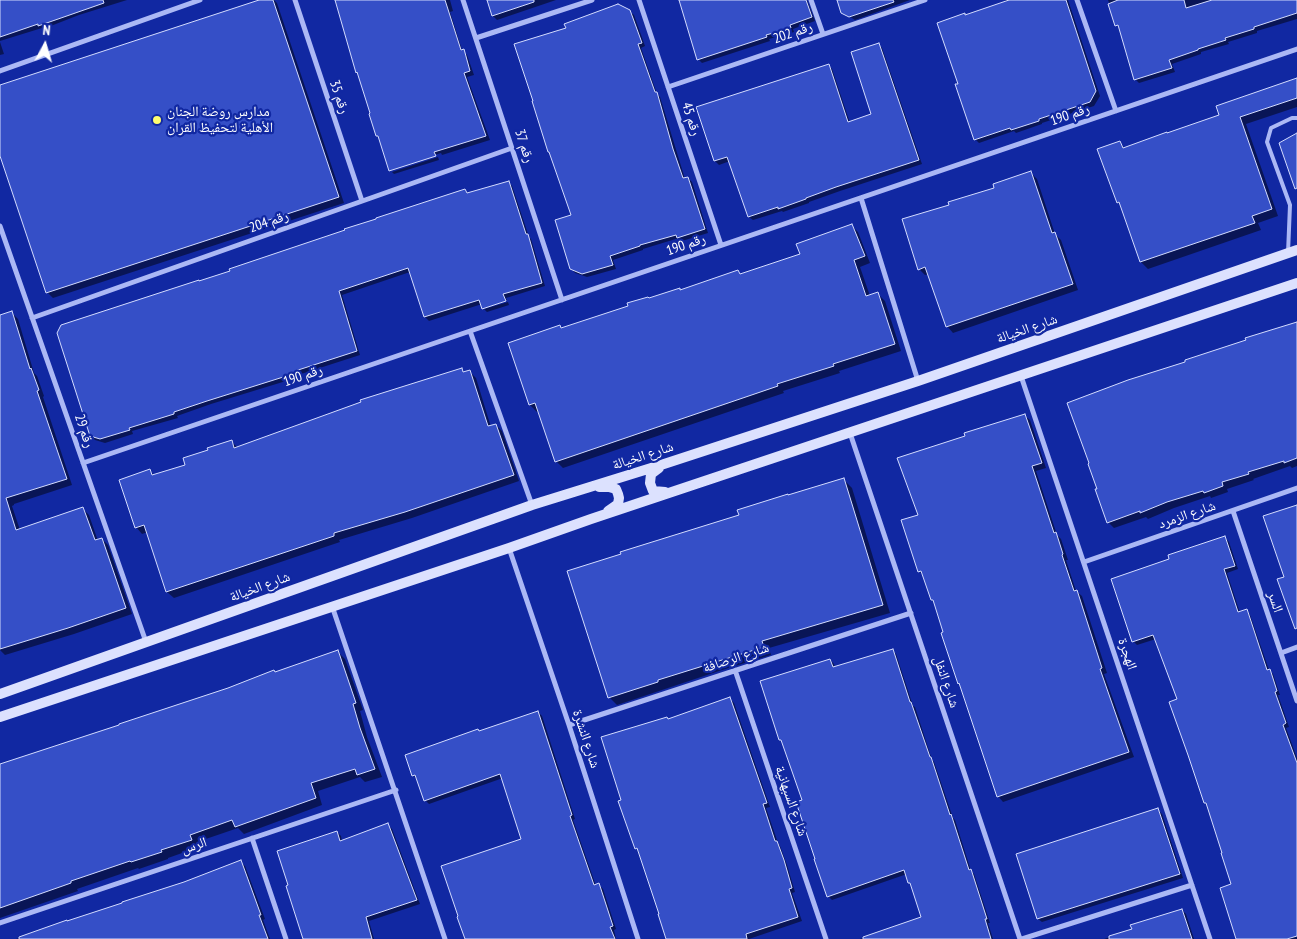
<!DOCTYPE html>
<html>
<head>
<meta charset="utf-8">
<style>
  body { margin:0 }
  #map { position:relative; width:1297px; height:939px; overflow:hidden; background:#1128a2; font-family:"PT Sans Narrow",sans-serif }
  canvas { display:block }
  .north { position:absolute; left:20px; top:20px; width:50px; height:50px; -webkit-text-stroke:4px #1128a2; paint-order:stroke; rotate:6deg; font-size:14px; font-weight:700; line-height:20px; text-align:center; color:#fff }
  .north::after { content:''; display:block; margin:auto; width:18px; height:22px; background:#fff; clip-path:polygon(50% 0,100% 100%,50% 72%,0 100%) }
</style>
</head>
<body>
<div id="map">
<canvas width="1297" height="939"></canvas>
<div class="north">N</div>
</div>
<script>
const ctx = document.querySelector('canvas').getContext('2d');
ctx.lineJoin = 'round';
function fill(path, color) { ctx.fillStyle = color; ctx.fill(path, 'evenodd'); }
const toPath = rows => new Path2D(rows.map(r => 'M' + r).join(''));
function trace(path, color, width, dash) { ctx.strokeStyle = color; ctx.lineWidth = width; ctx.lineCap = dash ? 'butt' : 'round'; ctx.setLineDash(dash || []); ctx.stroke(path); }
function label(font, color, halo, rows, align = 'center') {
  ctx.font = font + ' "PT Sans Narrow","Noto Naskh Arabic",sans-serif'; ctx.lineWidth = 4.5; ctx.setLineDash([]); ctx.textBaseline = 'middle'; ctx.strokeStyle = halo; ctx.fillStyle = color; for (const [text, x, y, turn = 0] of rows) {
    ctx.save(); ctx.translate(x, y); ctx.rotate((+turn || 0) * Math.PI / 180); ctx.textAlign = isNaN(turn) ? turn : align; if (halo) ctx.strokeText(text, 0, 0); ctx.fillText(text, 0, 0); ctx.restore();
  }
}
const shadow = toPath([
  [0,0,127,0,79,15,43,29,42,28,0,41],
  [263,0,274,0,277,3,344,203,53,298,47,292,0,152,0,86],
  [337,0,450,0,453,11,450,12,462,50,467,55,474,75,467,77,490,140,442,155,441,153,391,169,391,171,380,138,377,136,360,75,357,72],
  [488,0,556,0,497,20,493,16],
  [680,0,807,0,815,21,793,29,794,32,769,39,770,41,702,63,698,59],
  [838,0,910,0,855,20,844,13],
  [1005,0,1068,0,1100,96,1094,106,1042,123,1042,124,1016,133,1014,131,979,143,975,139,959,84,966,16,1006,2],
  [1108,0,1297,0,1297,19,1257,31,1257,33,1228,42,1229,44,1201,52,1201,54,1172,64,1175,72,1139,83,1135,79,1120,28,1117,25],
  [629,11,634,15,645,46,641,48,657,94,660,97,685,179,688,178,692,182,708,233,682,241,679,238,643,249,643,250,613,260,616,269,587,277,575,273,571,268,572,216],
  [0,42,4,54,0,55],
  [878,44,882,48,922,164,840,191,809,202,809,203,783,212,782,211,753,220,749,217,730,161,719,165,715,161,698,107,828,65,832,69,850,123,873,115],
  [1297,79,1297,107,1246,124,1278,216,1258,223,1261,230,1148,269,1141,262,1122,207,1118,202,1119,142,1126,149,1221,115],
  [438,157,439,160,394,174,392,172],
  [1031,173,1037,179,1055,234,1061,240,1078,290,953,333,947,326,929,274,925,275,919,269,951,205,996,189],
  [508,182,512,186,529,237,531,239,545,286,506,298,507,300,484,307,484,309,482,304,429,321,425,317,410,272,342,295,360,355,298,375,299,377,211,404,177,416,178,418,132,431,133,434,105,443,95,440,91,436,200,282,465,190,469,194],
  [851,225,858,232,870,263,860,267,870,296,878,294,885,301,901,351,839,371,840,373,783,391,784,393,563,468,556,461,539,411,537,412,530,405,509,344,560,326,562,328,738,272,741,275,802,255],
  [508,302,509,305,487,312,484,309],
  [12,313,18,319,34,373,37,376,44,396,43,397,72,485,14,504,14,505,12,506,20,530,83,509,89,515,98,541,102,539,108,545,132,614,74,634,5,655,0,650,0,316],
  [1297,323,1297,466,1292,468,1290,466,1253,479,1254,480,1227,489,1228,492,1211,498,1210,496,1174,508,1148,519,1146,517,1114,528,1108,522,1187,363],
  [461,370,465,373,470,372,476,378,491,427,496,425,502,431,519,481,412,518,339,540,340,542,174,598,167,592,148,532,142,534,136,527,150,471,155,476,187,466,231,441,238,448],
  [1024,415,1030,420,1046,468,1036,471,1057,535,1061,539,1068,560,1066,560,1076,591,1082,596,1107,673,1104,674,1134,757,1003,802,998,796,961,686,959,683,943,634,945,633,935,603,932,600,924,576,919,571,919,516,966,437],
  [844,480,852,488,890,613,769,648,771,655,722,670,617,705,609,697,740,516],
  [1225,538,1229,542,1238,569,1227,573,1240,613,1246,611,1250,615,1269,670,1273,674,1280,695,1278,695,1289,727,1286,728,1297,758,1297,939,1237,939,1233,885,1208,806,1205,803,1179,700,1156,639,1137,645,1133,641,1171,560],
  [892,650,896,654,913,706,915,707,932,760,934,762,953,818,955,820,971,871,974,874,990,923,988,923,993,939,860,939,923,918,912,886,909,882,907,874,832,900,828,896,804,801,783,742,780,739,830,660,834,664,835,668],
  [338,652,345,659,363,710,360,711,367,737,382,777,365,782,360,777,318,791,322,805,244,834,238,828,197,842,199,847,168,858,168,859,139,869,138,868,77,889,78,891,0,918,0,766],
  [730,699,734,703,770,807,766,808,778,843,780,846,787,865,795,892,792,893,802,921,749,939,669,939,640,852,636,848,622,801,669,720],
  [538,712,542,716,575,819,573,820,596,886,599,885,603,889,616,929,614,930,616,939,466,939,522,840,503,778,429,804,425,800,417,779,413,775,479,732],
  [1158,810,1162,814,1183,878,1042,922,1038,919],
  [388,825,392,829,420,904,369,921,374,939,304,939,337,832,341,836,342,842],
  [240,862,245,866,265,919,263,920,270,939,16,939,184,883],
  [1182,910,1186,914,1194,939,1104,939,1133,930]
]);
const building = toPath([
  [0,0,103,0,104,3,38,26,38,24,0,37,0,0],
  [259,0,273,0,339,197,46,293,0,156,0,85,259,0],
  [335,0,445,0,461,50,464,49,470,71,464,73,486,136,434,152,436,156,389,171,378,136,376,136,369,114,370,113,357,72,356,73,335,0],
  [487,0,534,0,534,2,492,16,487,0],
  [679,0,806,0,812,17,790,25,791,28,766,35,767,37,697,60,679,0],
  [837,0,893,0,894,2,849,17,841,13,837,0],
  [1009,0,1066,0,1096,91,1090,102,1039,119,1039,121,1011,130,1010,128,974,140,955,84,958,84,937,23,965,13,965,15,1009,0],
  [1118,0,1184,0,1186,8,1212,0,1297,0,1297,13,1254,27,1254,29,1225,38,1226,40,1198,49,1198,50,1169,60,1172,68,1134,80,1118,25,1115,26,1108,4,1118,0],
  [618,4,630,10,642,43,638,44,655,92,657,92,673,149,683,178,688,177,705,229,677,238,676,235,640,245,640,246,610,256,613,265,582,274,570,269,555,220,571,215,549,152,548,152,532,101,533,101,514,44,566,28,564,24,618,4],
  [879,43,919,160,836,187,806,198,806,199,778,209,778,207,748,217,727,157,714,161,696,107,829,64,848,122,871,114,851,52,879,43],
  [1297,78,1297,98,1240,117,1272,209,1252,216,1255,223,1140,262,1119,202,1117,203,1097,149,1120,141,1123,148,1167,132,1167,133,1219,115,1216,106,1297,78],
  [1297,133,1297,188,1295,189,1279,143,1297,133],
  [1031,171,1052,233,1055,232,1073,284,946,327,925,267,918,270,902,219,949,205,948,202,994,188,993,184,1031,171],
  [509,181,526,234,528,234,542,283,503,294,506,301,482,309,479,300,424,317,408,268,339,291,357,351,295,371,296,373,207,401,174,412,174,414,129,428,130,430,100,439,90,436,57,333,61,325,199,280,199,281,230,271,229,269,345,230,344,229,376,219,376,218,465,189,467,193,509,181],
  [852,224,865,256,854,260,866,296,878,292,895,344,833,364,834,366,777,384,778,386,555,462,535,403,529,405,508,343,560,325,561,328,628,306,627,303,648,297,649,298,680,288,680,290,738,270,740,274,800,254,796,244,852,224],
  [12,311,30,369,31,368,39,390,37,391,67,479,6,498,16,530,83,507,95,540,102,538,126,608,68,628,0,649,0,315,12,311],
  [1297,322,1297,458,1284,463,1284,461,1248,472,1249,474,1222,482,1223,486,1204,493,1203,491,1167,502,1140,513,1140,511,1107,523,1095,489,1097,489,1088,464,1089,463,1067,403,1128,380,1185,362,1185,360,1246,340,1245,338,1297,322],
  [462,368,463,372,470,370,488,426,496,424,514,475,405,512,334,533,334,536,166,592,144,525,135,528,119,480,150,469,152,475,185,465,183,458,208,450,207,448,232,440,234,448,361,402,360,400,462,368],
  [1025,414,1042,463,1032,466,1054,533,1056,532,1063,554,1062,555,1074,591,1077,590,1102,668,1100,669,1129,752,997,797,959,683,958,684,941,633,943,632,933,600,931,600,921,571,918,572,901,520,918,515,897,458,965,436,964,433,1025,414],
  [844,478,883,605,762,641,764,647,658,680,658,682,608,698,567,571,621,554,620,552,739,515,737,510,788,494,788,495,844,478],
  [1297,505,1297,628,1295,629,1277,579,1284,577,1263,516,1297,505],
  [1225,536,1235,566,1224,569,1238,612,1247,609,1267,670,1270,669,1277,691,1275,692,1286,723,1283,725,1297,763,1297,936,1287,939,1236,939,1220,888,1231,884,1221,853,1222,853,1206,803,1204,803,1188,755,1169,702,1177,699,1153,635,1132,642,1111,579,1169,559,1168,555,1225,536],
  [893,649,910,702,911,702,930,757,931,757,950,815,951,814,969,870,971,869,987,919,985,919,991,939,863,939,863,937,921,917,910,883,908,883,904,870,827,897,814,859,815,859,796,802,802,800,781,740,779,740,760,681,830,659,833,667,893,649],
  [338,650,356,703,353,704,360,728,375,769,357,775,355,769,311,783,316,798,235,827,232,820,190,835,192,840,161,850,162,852,131,862,130,861,71,881,71,883,0,908,0,764,119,725,119,724,228,688,274,670,275,672,338,650],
  [730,697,767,803,763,804,775,841,777,841,784,860,792,888,789,889,798,917,746,934,747,939,666,939,658,914,659,914,637,848,635,849,618,801,621,800,601,737,667,717,668,719,730,697],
  [538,711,572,815,570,816,594,885,599,883,613,926,610,927,615,939,465,939,457,917,458,916,441,866,521,839,500,774,424,801,415,775,412,776,405,755,478,729,479,731,538,711],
  [1158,808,1180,874,1037,919,1016,854,1158,808],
  [388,823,417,900,366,917,372,939,303,939,286,886,288,885,277,851,337,831,340,841,388,823],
  [241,860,261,915,259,915,268,939,19,939,19,937,67,920,67,921,122,903,122,902,184,882,241,860],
  [1182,909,1192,939,1109,939,1109,936,1132,929,1130,925,1182,909]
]);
const lane = toPath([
  [1288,253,1290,205,1267,142,1271,128,1292,118,1297,118]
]);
const street = toPath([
  [295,0,362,201],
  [463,0,562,300],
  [639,0,721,245],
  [811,0,823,34],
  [1077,0,1116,111],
  [476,38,592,0],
  [0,71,200,0],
  [668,87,925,0],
  [861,198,918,381],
  [0,226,146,642],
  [32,318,512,148],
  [470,331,532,505],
  [1021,376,1210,939],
  [850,433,1020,939],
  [83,463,1297,49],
  [1233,511,1297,701],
  [509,548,569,725,638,939],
  [1084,562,1297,488],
  [332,606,445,939],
  [1281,653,1297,647],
  [735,670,826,939],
  [569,725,911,613],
  [252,838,286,939],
  [0,923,396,790],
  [1022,939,1192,885]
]);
const secondary = toPath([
  [659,468,651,474,650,483,653,491,665,492],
  [599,487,609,487,616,489,618,494,619,498,618,504,608,511],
  [0,694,532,505,664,464,918,381,1297,250],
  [0,717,509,548,591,519,1297,283]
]);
const markers = [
  [157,120,5,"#fffd6f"]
];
const streetNames = [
  ["رقم 202",793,33,-19],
  ["رقم 35",339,97,71],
  ["رقم 190",1070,115,-19],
  ["رقم 45",691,119,72],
  ["رقم 37",524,146,72],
  ["رقم 204",269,222,-19],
  ["رقم 190",686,245,-19],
  ["شارع الخيالة",1027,329,-19],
  ["رقم 190",303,376,-19],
  ["رقم 29",84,431,71],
  ["شارع الخيالة",643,456,-18],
  ["شارع الزمرد",1187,515,-19],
  ["شارع الخيالة",260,587,-20],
  ["السر",1275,602,71],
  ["الهجرة",1127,654,71],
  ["شارع الرصافة",736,658,-18],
  ["شارع النفل",946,682,71],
  ["شارع النشرة",586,739,72],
  ["شارع السبهانية",791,801,71],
  ["الرس",194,846,-19]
];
const poiNames = [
  ["مدارس روضة الجنان",167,112],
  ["الأهلية لتحفيظ القران",167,128]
];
fill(shadow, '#0007');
fill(building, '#354fc7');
trace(building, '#d4dcfe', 1);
trace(lane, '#abb8f5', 4);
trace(street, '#abb8f5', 5);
trace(secondary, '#dce1fe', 10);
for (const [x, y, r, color] of markers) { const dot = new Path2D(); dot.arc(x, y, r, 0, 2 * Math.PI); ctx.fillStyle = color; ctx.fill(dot); trace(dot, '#1128a2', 2); }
label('14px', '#fff', '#1128a2', streetNames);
label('14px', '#fff', '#1128a2', poiNames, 'left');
</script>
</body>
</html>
